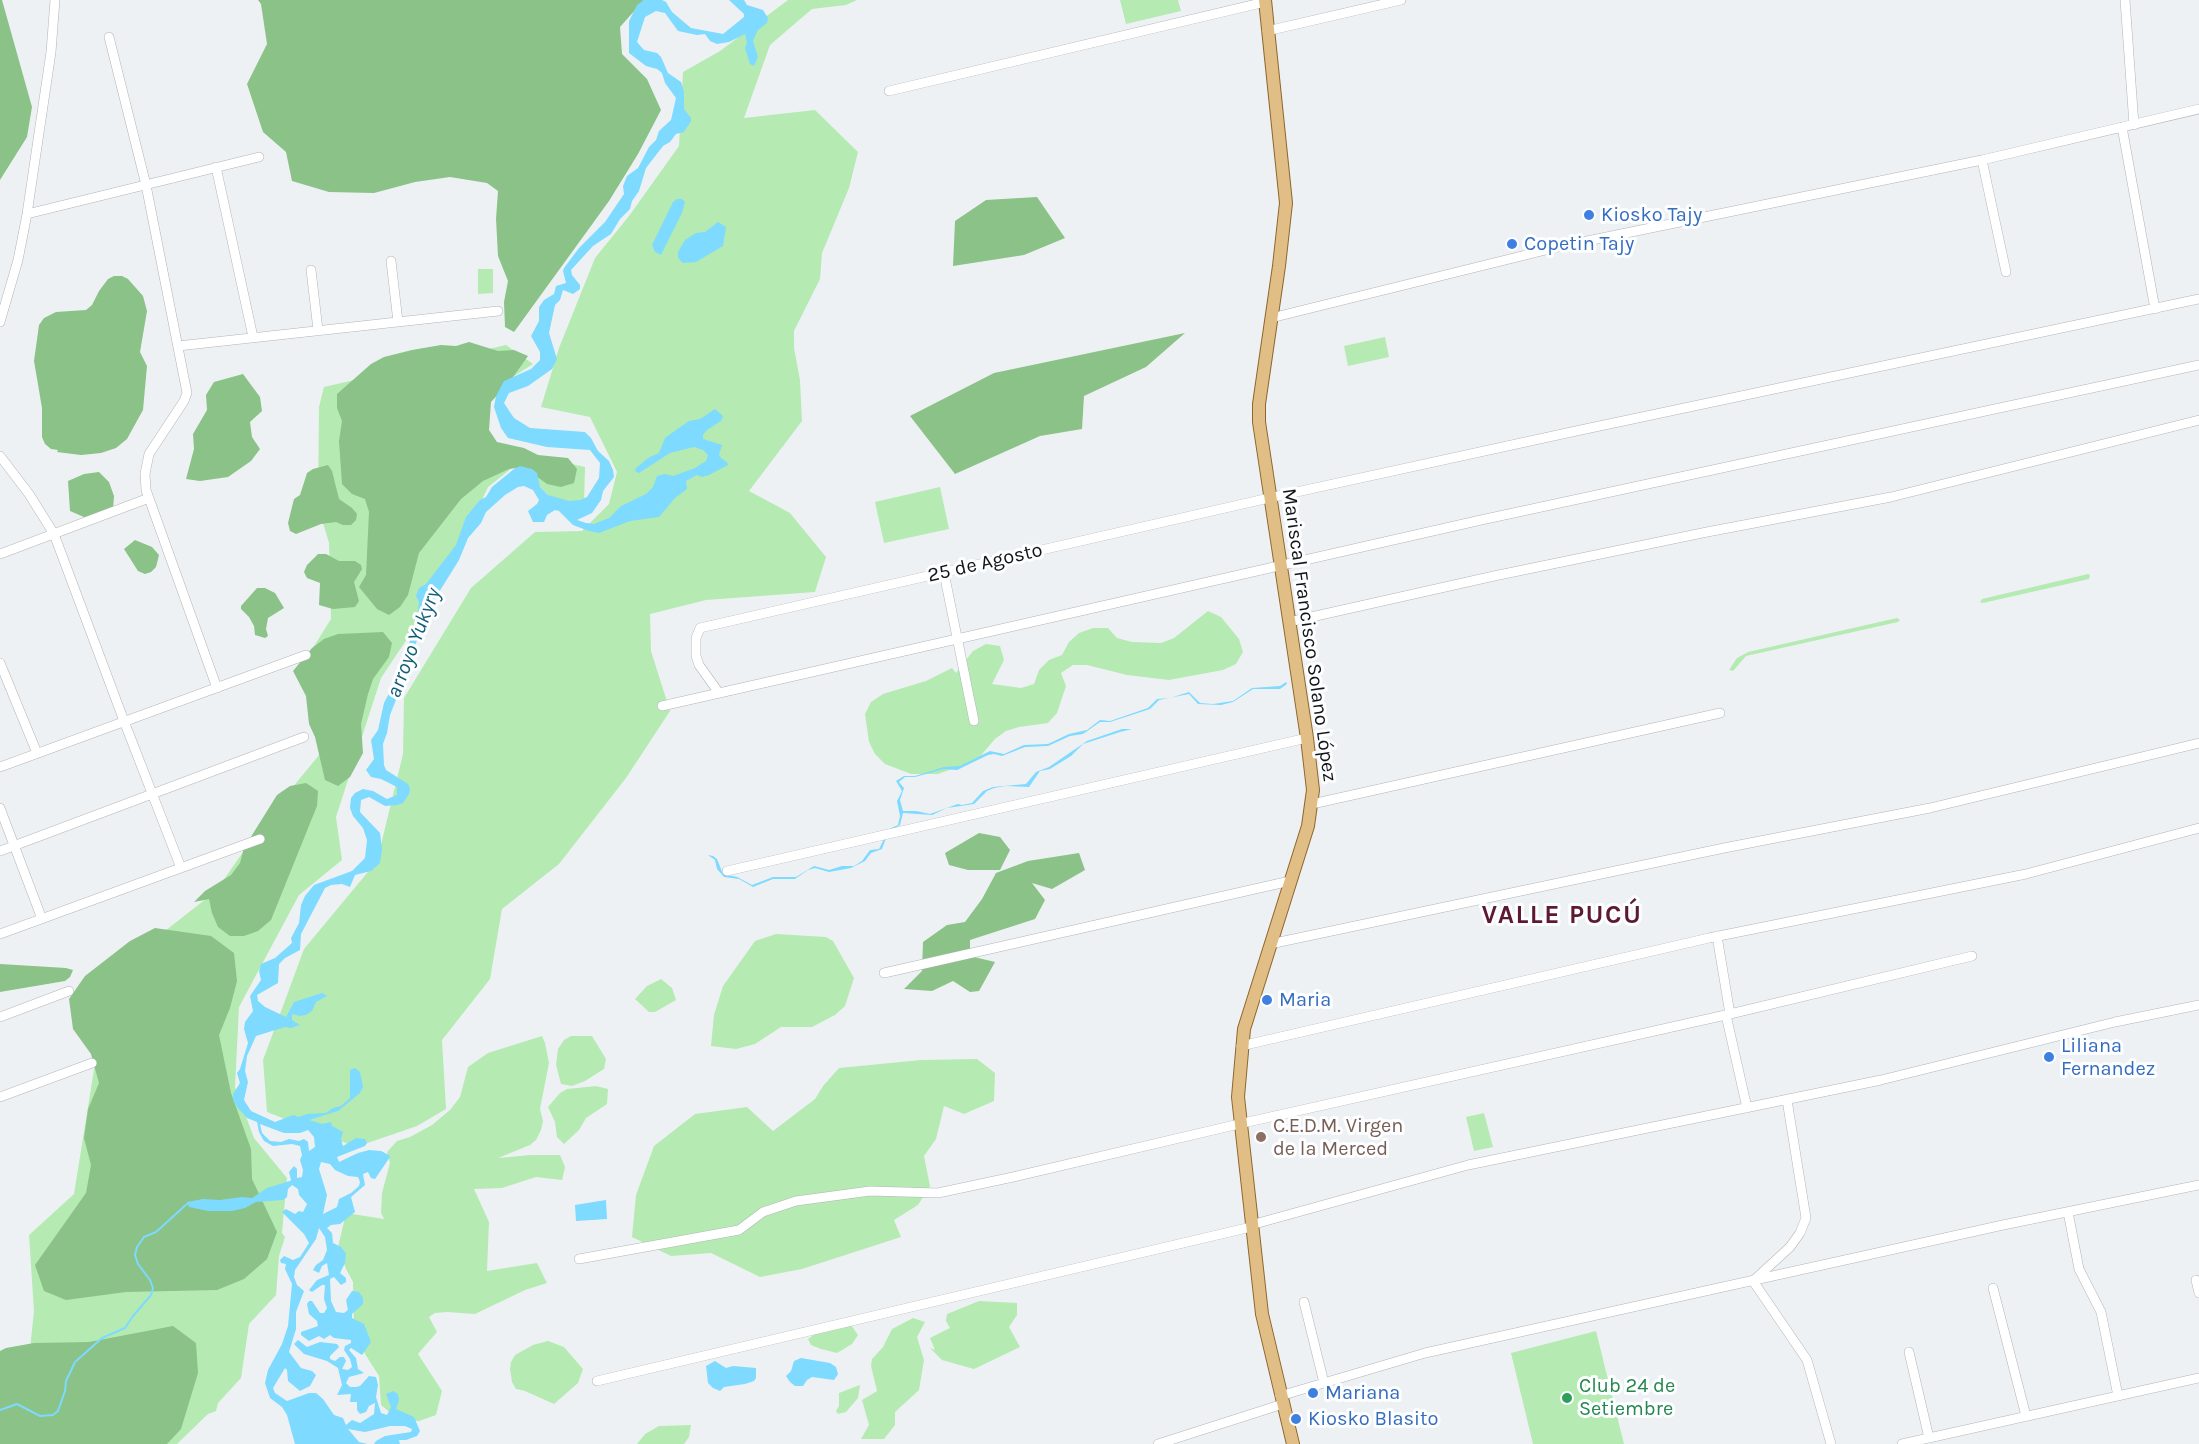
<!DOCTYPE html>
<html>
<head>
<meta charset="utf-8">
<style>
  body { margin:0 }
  canvas { display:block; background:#edf1f4 }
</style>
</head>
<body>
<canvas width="2199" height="1444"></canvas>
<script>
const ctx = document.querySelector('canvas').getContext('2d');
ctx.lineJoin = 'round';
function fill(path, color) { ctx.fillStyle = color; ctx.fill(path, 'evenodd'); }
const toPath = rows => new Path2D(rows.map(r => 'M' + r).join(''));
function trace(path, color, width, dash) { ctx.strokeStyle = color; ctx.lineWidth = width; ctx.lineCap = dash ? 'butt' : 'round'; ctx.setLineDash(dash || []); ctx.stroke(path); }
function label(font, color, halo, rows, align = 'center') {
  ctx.font = font + ' Karla,sans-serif'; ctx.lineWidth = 6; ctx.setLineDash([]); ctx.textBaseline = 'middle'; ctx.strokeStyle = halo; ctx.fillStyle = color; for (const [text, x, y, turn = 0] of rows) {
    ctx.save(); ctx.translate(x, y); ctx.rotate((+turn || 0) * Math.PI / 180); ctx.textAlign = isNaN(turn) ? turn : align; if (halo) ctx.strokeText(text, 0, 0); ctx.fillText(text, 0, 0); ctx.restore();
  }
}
const green = toPath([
  [788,0,857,0,846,5,812,9,770,45,744,118,815,110,858,152,849,188,822,253,820,279,794,331,794,348,800,380,802,421,749,491,790,513,826,557,815,592,706,600,650,614,651,651,670,711,626,778,559,864,502,909,490,979,442,1040,446,1109,417,1126,356,1147,267,1112,263,1060,304,949,377,861,403,754,404,698,471,588,535,532,582,531,609,504,617,472,590,417,541,407,559,348,595,258,629,216,679,146,683,72,720,51],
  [1120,0,1178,0,1181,11,1126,24],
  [478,269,493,269,493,293,478,294],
  [1385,337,1389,357,1348,366,1344,346],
  [506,345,533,364,486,394,486,453,540,457,585,467,584,504,553,500,517,464,488,487,441,588,381,678,336,817,342,860,299,895,239,1007,235,1087,254,1138,287,1178,282,1233,285,1237,279,1256,276,1295,249,1324,241,1378,218,1403,216,1411,208,1414,177,1444,20,1444,34,1311,29,1235,74,1194,101,1026,133,956,216,891,263,823,320,754,316,718,299,670,331,619,329,543,318,506,319,407,324,387],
  [940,487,949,529,884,543,875,502],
  [2088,574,2090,575,2089,579,1983,603,1980,602,1982,599],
  [1208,611,1221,617,1239,639,1243,652,1236,664,1223,670,1169,680,1127,675,1087,665,1073,665,1061,673,1066,686,1057,713,1048,723,1019,727,1006,731,995,739,977,760,938,774,911,774,885,764,875,754,869,742,865,714,871,702,883,694,926,681,952,668,956,673,973,651,986,644,1000,646,1004,660,992,684,1021,688,1034,684,1039,670,1049,660,1062,655,1069,642,1079,633,1093,628,1108,628,1117,638,1132,642,1161,643,1174,638],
  [1897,618,1900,620,1898,622,1746,656,1733,671,1729,670,1737,658,1748,652],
  [776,934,826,937,833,941,854,978,845,1006,835,1015,812,1027,781,1027,755,1044,736,1049,711,1046,714,1015,723,986,755,941],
  [661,979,672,988,676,1000,655,1012,649,1012,635,999,647,986],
  [542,1036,545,1043,549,1063,540,1109,543,1121,541,1130,536,1140,530,1145,498,1158,531,1155,560,1155,565,1167,562,1180,536,1177,502,1188,474,1189,489,1222,487,1271,537,1263,547,1283,525,1290,475,1314,447,1312,435,1313,429,1317,437,1332,418,1354,442,1391,436,1415,419,1421,395,1421,393,1415,381,1405,379,1376,365,1354,354,1329,353,1282,346,1269,338,1247,346,1213,384,1219,381,1213,382,1193,390,1163,387,1152,397,1141,410,1137,432,1125,450,1110,460,1097,468,1067,488,1053],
  [571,1036,592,1036,606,1059,604,1069,585,1081,572,1086,561,1084,556,1065,558,1049,564,1040],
  [977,1059,995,1073,994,1101,964,1114,944,1106,936,1139,924,1156,930,1186,918,1205,894,1220,901,1237,802,1269,760,1277,711,1253,671,1256,632,1237,636,1195,654,1146,695,1114,747,1107,773,1131,815,1099,823,1086,839,1068,921,1060],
  [596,1086,608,1089,607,1104,586,1118,579,1130,564,1144,557,1137,555,1122,548,1107,560,1093,567,1089],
  [1484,1113,1493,1147,1474,1151,1466,1117],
  [979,1301,1017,1303,1017,1315,1009,1327,1020,1347,974,1369,942,1360,930,1348,935,1350,930,1338,950,1328,946,1321,947,1314],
  [913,1318,925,1322,917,1337,924,1360,919,1390,895,1412,895,1425,884,1439,861,1439,869,1425,862,1400,877,1391,871,1366,872,1359,883,1347,892,1329],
  [851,1325,858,1335,852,1344,837,1353,821,1349,811,1345,808,1339,816,1333],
  [1596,1331,1624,1444,1533,1444,1511,1353],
  [548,1341,564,1347,583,1369,578,1383,554,1404,525,1391,516,1389,512,1382,510,1369,511,1362,515,1355,533,1345],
  [860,1385,858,1398,846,1412,838,1414,836,1411,839,1406,839,1393],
  [691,1425,689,1437,684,1444,637,1444,645,1434,659,1426]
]);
const forest = toPath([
  [0,0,2,0,32,107,27,137,0,180],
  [258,0,644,0,620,27,622,54,647,79,661,110,638,154,609,201,514,332,505,327,504,302,508,281,498,256,496,219,498,191,487,183,450,177,415,182,374,193,329,192,292,181,286,152,263,132,247,84,267,44,261,4],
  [1037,197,1065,238,1024,255,953,266,955,221,986,200],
  [114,276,122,276,128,279,143,296,147,311,140,352,147,366,143,410,127,439,116,448,101,453,81,455,57,452,58,450,51,449,45,444,42,437,42,408,34,361,39,325,44,318,56,312,86,310,92,305,99,291,108,279],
  [1185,333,1146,367,1084,396,1082,429,1040,436,955,474,910,416,994,373],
  [469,342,498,351,514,350,528,356,511,380,491,402,489,430,497,442,524,448,538,455,568,458,577,469,574,483,561,487,547,484,524,467,509,469,483,481,461,499,419,553,408,595,400,607,389,615,377,609,359,587,366,575,369,512,365,499,352,494,342,484,339,441,342,421,337,408,337,394,371,364,384,357,412,350,441,345,456,346],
  [243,374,260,397,262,411,250,422,252,437,260,449,251,461,228,477,200,481,186,479,194,449,193,434,207,410,206,395,214,382],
  [328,465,332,471,339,499,352,508,357,514,356,520,351,525,343,525,336,522,321,524,296,534,290,531,288,523,294,499,300,495,307,473,313,469],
  [99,472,109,482,114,496,113,510,100,516,84,517,70,511,68,481,84,474],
  [135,540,152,547,159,555,156,567,151,572,145,574,138,571,124,549],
  [318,554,326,554,339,561,355,561,361,565,362,569,354,582,359,601,355,607,333,609,319,605,320,583,307,578,304,572,307,565],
  [257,588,265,588,275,593,284,608,268,618,266,629,268,636,265,638,255,635,254,626,249,617,241,609,241,606],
  [383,632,392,643,389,657,373,679,368,694,361,724,363,753,350,777,338,786,325,780,315,737,309,724,306,696,293,671,312,648,324,639,338,634],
  [306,783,318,791,317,806,271,920,258,931,244,936,230,936,218,927,212,913,209,899,194,902,205,891,231,875,240,863,244,848,277,795,290,786],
  [979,833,1000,837,1010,850,1000,870,968,870,949,865,945,853],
  [1079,853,1085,870,1052,889,1032,883,1045,900,1035,919,970,940,970,956,995,962,979,991,970,992,953,981,932,991,904,989,922,971,923,942,947,925,965,922,982,899,996,873,1028,861],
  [155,928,211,936,234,953,237,981,230,1008,219,1035,231,1093,251,1149,252,1179,277,1232,267,1259,244,1279,217,1290,126,1292,66,1300,44,1291,35,1265,86,1193,91,1165,84,1138,88,1109,99,1083,91,1054,73,1029,69,999,85,976,130,941],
  [0,964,66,968,73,970,70,977,65,981,0,992],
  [173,1326,196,1343,198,1373,181,1429,167,1444,0,1444,0,1351,6,1348,34,1343,89,1342]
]);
const water = toPath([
  [644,0,662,0,666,2,672,12,691,28,723,34,744,17,744,14,729,0,744,0,747,5,763,10,768,18,767,23,758,30,753,41,758,57,754,66,750,64,745,48,747,43,745,34,729,42,717,44,710,41,705,34,697,35,678,31,665,13,656,11,645,17,637,42,644,50,657,53,661,57,668,73,681,82,684,92,684,109,691,118,691,121,684,132,676,134,670,142,663,146,646,168,639,191,632,201,630,209,620,219,611,234,593,246,571,270,572,275,580,285,580,289,573,294,563,290,560,300,555,305,549,333,557,359,552,369,528,386,509,393,504,403,514,418,530,428,585,432,591,438,598,451,609,461,613,470,614,477,603,491,601,500,592,513,577,520,586,523,594,524,609,518,621,506,646,494,653,487,657,476,665,474,673,476,695,468,706,461,708,455,703,450,694,447,670,453,639,473,636,472,635,469,648,458,659,453,665,438,676,430,689,421,700,419,715,409,723,416,721,421,707,430,703,435,703,439,722,445,719,455,721,458,727,462,728,465,709,475,702,477,697,475,686,481,687,489,675,498,659,517,630,521,599,533,589,531,573,525,559,511,555,510,547,515,544,522,533,522,528,511,537,504,539,500,533,490,524,486,518,487,505,495,486,512,481,523,468,538,459,560,431,605,422,623,409,667,390,715,387,733,383,744,384,765,386,770,408,784,410,789,409,794,403,803,397,805,385,806,369,797,361,800,360,812,380,833,382,849,380,863,371,871,355,875,350,887,342,884,331,885,325,888,301,934,300,950,285,958,279,964,278,983,257,995,258,1001,265,1007,286,1017,294,1002,322,993,327,996,316,1002,312,1011,306,1015,300,1016,292,1014,292,1020,300,1025,291,1028,285,1027,256,1036,247,1056,245,1071,248,1082,244,1100,251,1111,275,1122,293,1115,299,1117,307,1114,326,1113,333,1108,341,1106,350,1098,350,1070,355,1068,360,1072,363,1087,360,1093,338,1111,309,1120,322,1124,331,1122,332,1126,343,1132,341,1139,343,1146,356,1138,365,1139,367,1143,365,1146,337,1157,339,1162,358,1153,369,1150,381,1151,389,1155,390,1157,375,1179,371,1178,368,1172,363,1174,365,1185,351,1197,355,1212,340,1224,331,1225,327,1228,332,1233,333,1243,341,1247,346,1254,345,1263,340,1273,346,1278,346,1282,341,1285,334,1277,330,1279,331,1301,336,1312,344,1313,348,1310,346,1300,352,1291,359,1292,363,1298,363,1304,352,1314,352,1318,364,1324,371,1342,362,1355,351,1348,349,1350,356,1358,358,1369,364,1373,349,1377,346,1383,350,1387,356,1387,360,1386,369,1376,376,1377,378,1385,376,1397,381,1413,387,1415,391,1407,386,1394,393,1391,398,1394,399,1400,396,1409,414,1417,420,1431,417,1436,406,1440,399,1440,400,1444,374,1444,376,1441,385,1436,411,1432,412,1429,405,1426,390,1426,365,1432,348,1429,359,1442,368,1444,295,1444,287,1415,282,1407,270,1398,265,1383,268,1370,282,1344,288,1326,292,1284,285,1269,286,1264,281,1263,280,1260,284,1256,293,1260,300,1257,309,1243,304,1234,282,1212,286,1209,295,1214,299,1211,303,1212,307,1204,299,1195,298,1189,292,1185,288,1189,287,1197,283,1200,256,1202,245,1208,232,1211,208,1211,189,1207,187,1202,203,1199,220,1200,242,1197,252,1198,267,1188,290,1181,291,1180,289,1172,294,1166,297,1169,297,1178,302,1177,303,1170,300,1160,302,1155,300,1146,292,1144,273,1146,264,1141,259,1132,257,1122,247,1118,237,1107,233,1100,233,1094,240,1083,237,1073,240,1069,248,1043,244,1029,245,1022,253,1011,250,996,261,980,259,971,261,964,275,958,292,943,291,938,299,923,301,905,305,896,314,885,352,871,365,858,367,840,363,828,353,816,350,808,351,798,355,793,363,789,373,791,387,799,397,795,397,787,381,779,371,777,366,770,374,759,371,740,378,730,384,703,398,676,417,620,419,602,416,596,419,588,426,584,456,545,466,517,480,500,486,497,492,487,514,469,520,466,532,469,537,473,540,487,548,495,569,501,580,500,587,497,599,478,600,463,590,450,547,447,508,438,501,428,494,407,496,396,504,381,531,369,540,360,540,352,531,336,539,321,539,307,544,300,554,294,556,286,566,283,563,271,564,268,579,248,605,222,624,194,623,186,627,176,638,168,649,147,656,140,659,131,671,120,676,98,665,83,662,73,657,69,646,66,629,53,629,21,637,5],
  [260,1124,284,1133,300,1133,308,1130,314,1137,315,1147,309,1151,308,1142,304,1139,299,1141,289,1139,281,1142,270,1141,262,1133],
  [321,1162,330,1164,335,1170,348,1176,358,1177,360,1182,359,1186,351,1193,339,1199,337,1207,323,1214,327,1195,319,1169],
  [319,1228,325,1237,327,1250,323,1260,316,1265,313,1270,319,1273,322,1266,327,1263,329,1275,317,1280,309,1290,312,1292,322,1285,325,1285,324,1299,327,1308,324,1313,320,1313,312,1301,309,1301,307,1304,309,1314,317,1321,318,1326,301,1332,301,1335,309,1341,319,1336,324,1339,330,1335,334,1338,351,1340,351,1343,345,1346,344,1350,350,1359,352,1367,348,1370,342,1369,346,1361,344,1357,340,1357,335,1361,330,1359,330,1356,339,1347,337,1344,320,1342,307,1347,298,1340,294,1344,304,1354,327,1361,338,1368,342,1385,337,1395,351,1394,350,1402,357,1402,357,1410,360,1414,366,1412,369,1406,375,1403,374,1414,360,1423,352,1420,346,1425,343,1418,334,1415,323,1399,316,1393,309,1393,287,1401,275,1393,273,1388,285,1368,287,1370,288,1381,300,1391,310,1386,316,1375,312,1371,301,1368,289,1352,296,1329,296,1312,304,1291,297,1285,294,1277,295,1270,316,1239],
  [677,199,682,199,685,202,682,213,661,255,655,252,652,245,673,202],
  [718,222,726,227,723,246,696,262,683,263,678,258,678,252,685,240,696,233,705,232],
  [1286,682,1287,684,1280,689,1253,689,1233,702,1221,705,1198,704,1189,694,1159,700,1150,709,1110,722,1100,722,1083,734,1070,736,1048,746,1025,747,1002,756,994,754,988,755,957,770,944,769,915,777,905,777,899,782,904,788,900,800,903,811,916,811,930,814,958,804,962,805,972,803,983,791,993,787,1026,784,1036,772,1049,767,1087,741,1122,729,1132,729,1120,732,1083,744,1071,756,1050,769,1040,771,1029,787,1006,786,994,788,987,791,974,804,947,808,932,815,903,813,900,825,888,833,882,849,871,853,865,861,851,868,829,872,815,868,808,870,795,879,773,879,753,887,739,879,724,877,717,869,715,860,708,855,713,856,717,859,723,874,737,877,752,885,773,877,796,877,814,866,829,870,842,866,854,866,862,861,870,850,879,849,889,829,898,825,900,816,897,801,902,791,896,781,904,776,915,776,944,767,960,766,990,751,1004,754,1024,745,1048,744,1069,734,1087,730,1100,720,1110,721,1148,708,1157,699,1170,698,1189,692,1200,703,1213,704,1233,701,1252,688,1280,686],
  [606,1200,607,1219,576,1221,575,1205],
  [801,1358,830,1363,836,1367,838,1374,834,1380,812,1377,807,1380,803,1386,795,1386,790,1382,786,1376,791,1371,794,1361],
  [715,1361,726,1368,733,1366,756,1368,756,1378,754,1381,745,1384,724,1387,720,1391,713,1388,708,1383,706,1366]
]);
const stream = toPath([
  [0,1410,17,1404,40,1416,53,1415,58,1411,65,1391,66,1381,75,1362,102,1338,125,1328,133,1316,151,1295,153,1288,150,1280,138,1264,135,1255,137,1247,144,1237,156,1232,188,1203]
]);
const minor = toPath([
  [2125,0,2134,125],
  [1267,31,1401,0],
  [109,37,146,185,187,393,184,401,149,454,145,474,146,490,217,688],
  [889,91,1265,2],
  [2122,127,2155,309],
  [1982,160,2006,272],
  [216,167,253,337],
  [27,214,259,157],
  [391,261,398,322],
  [311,270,318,330],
  [1271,318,1558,247,1982,160,2199,109],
  [0,322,18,260,27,214,51,52,55,0],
  [178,346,498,311],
  [0,456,29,494,54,534,124,721,181,868],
  [0,554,149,498],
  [944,573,974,721],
  [1289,622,1494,576,1707,532,1891,497,2199,420],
  [0,663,37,753],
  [719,693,699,665,696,656,696,638,700,628,1269,498,1576,431,2199,299],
  [662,706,1481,520,2199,365],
  [0,767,306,655],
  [1312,804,1720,713],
  [0,808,42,919],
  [0,851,304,737],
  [727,871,1307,738],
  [0,934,260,839],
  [1717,936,1730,1014],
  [1270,944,1724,848,1930,808,2199,743],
  [884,973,1290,881],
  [1726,1015,1747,1108],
  [0,1017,69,991],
  [1241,1046,1709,938,2026,874,2199,828],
  [0,1097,92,1063],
  [1787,1100,1806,1218,1800,1233,1790,1247,1753,1281,1807,1360,1831,1444],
  [2068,1212,2079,1269,2101,1312,2118,1396],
  [1251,1225,1468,1165,1881,1080,2115,1022,2199,1005],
  [579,1259,739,1230,763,1212,796,1201,870,1191,938,1193,1013,1177,1239,1124,1730,1014,1972,956],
  [2196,1280,2199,1293],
  [1993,1288,2026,1416],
  [1304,1302,1324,1383],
  [1909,1352,1929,1438],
  [597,1381,1251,1227],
  [1280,1396,1425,1353,2003,1225,2199,1185],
  [1158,1444,1283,1404],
  [1902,1444,2199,1378]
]);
const major = toPath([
  [1265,0,1286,203,1279,266,1259,404,1259,422,1307,738,1313,790,1308,826,1244,1029,1238,1097,1262,1314,1293,1444]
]);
const markers = [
  [1589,215,6,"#3f7fe0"],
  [1512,244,6,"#3f7fe0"],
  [1267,1000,6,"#3f7fe0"],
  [2049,1057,6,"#3f7fe0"],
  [1261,1137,6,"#8d6e63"],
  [1313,1393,6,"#3f7fe0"],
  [1567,1398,6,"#2e9e5b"],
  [1296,1419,6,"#3f7fe0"]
];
const shopNames = [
  ["Kiosko Tajy",1601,215],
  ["Copetin Tajy",1524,244],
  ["Maria",1279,1000],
  ["Liliana",2061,1046],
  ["Fernandez",2061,1069],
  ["Mariana",1325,1393],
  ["Kiosko Blasito",1308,1419]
];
const streetNames = [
  ["25 de Agosto",985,563,-13],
  ["Mariscal Francisco Solano López",1309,635,82]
];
const educationNames = [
  ["C.E.D.M. Virgen",1273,1126],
  ["de la Merced",1273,1149]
];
const leisureNames = [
  ["Club 24 de",1579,1386],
  ["Setiembre",1579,1409]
];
const waterNames = [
  ["arroyo Yukyry",414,643,-69]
];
const districtNames = [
  ["VALLE PUCÚ",1562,916]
];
fill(green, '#b5ebb2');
fill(forest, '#8ac287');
fill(water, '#7edafe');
trace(stream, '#7edafe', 2);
trace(minor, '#b1b5b8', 10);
trace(major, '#8d672b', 14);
trace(minor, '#fff', 9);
trace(major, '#e2be87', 12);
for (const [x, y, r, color] of markers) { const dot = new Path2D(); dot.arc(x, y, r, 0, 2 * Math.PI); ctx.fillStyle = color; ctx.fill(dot); trace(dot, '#fdfeff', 2); }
label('20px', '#366cbe', '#fdfeff', shopNames, 'left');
label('20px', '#131415', '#fdfeff', streetNames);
label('20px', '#785e54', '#fdfeff', educationNames, 'left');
label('20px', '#27864d', '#fdfeff', leisureNames, 'left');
label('italic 21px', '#135d76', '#fdfeff', waterNames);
ctx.letterSpacing = '1.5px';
label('bold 26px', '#5d192f', '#fdfeff', districtNames);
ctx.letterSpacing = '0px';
</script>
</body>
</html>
